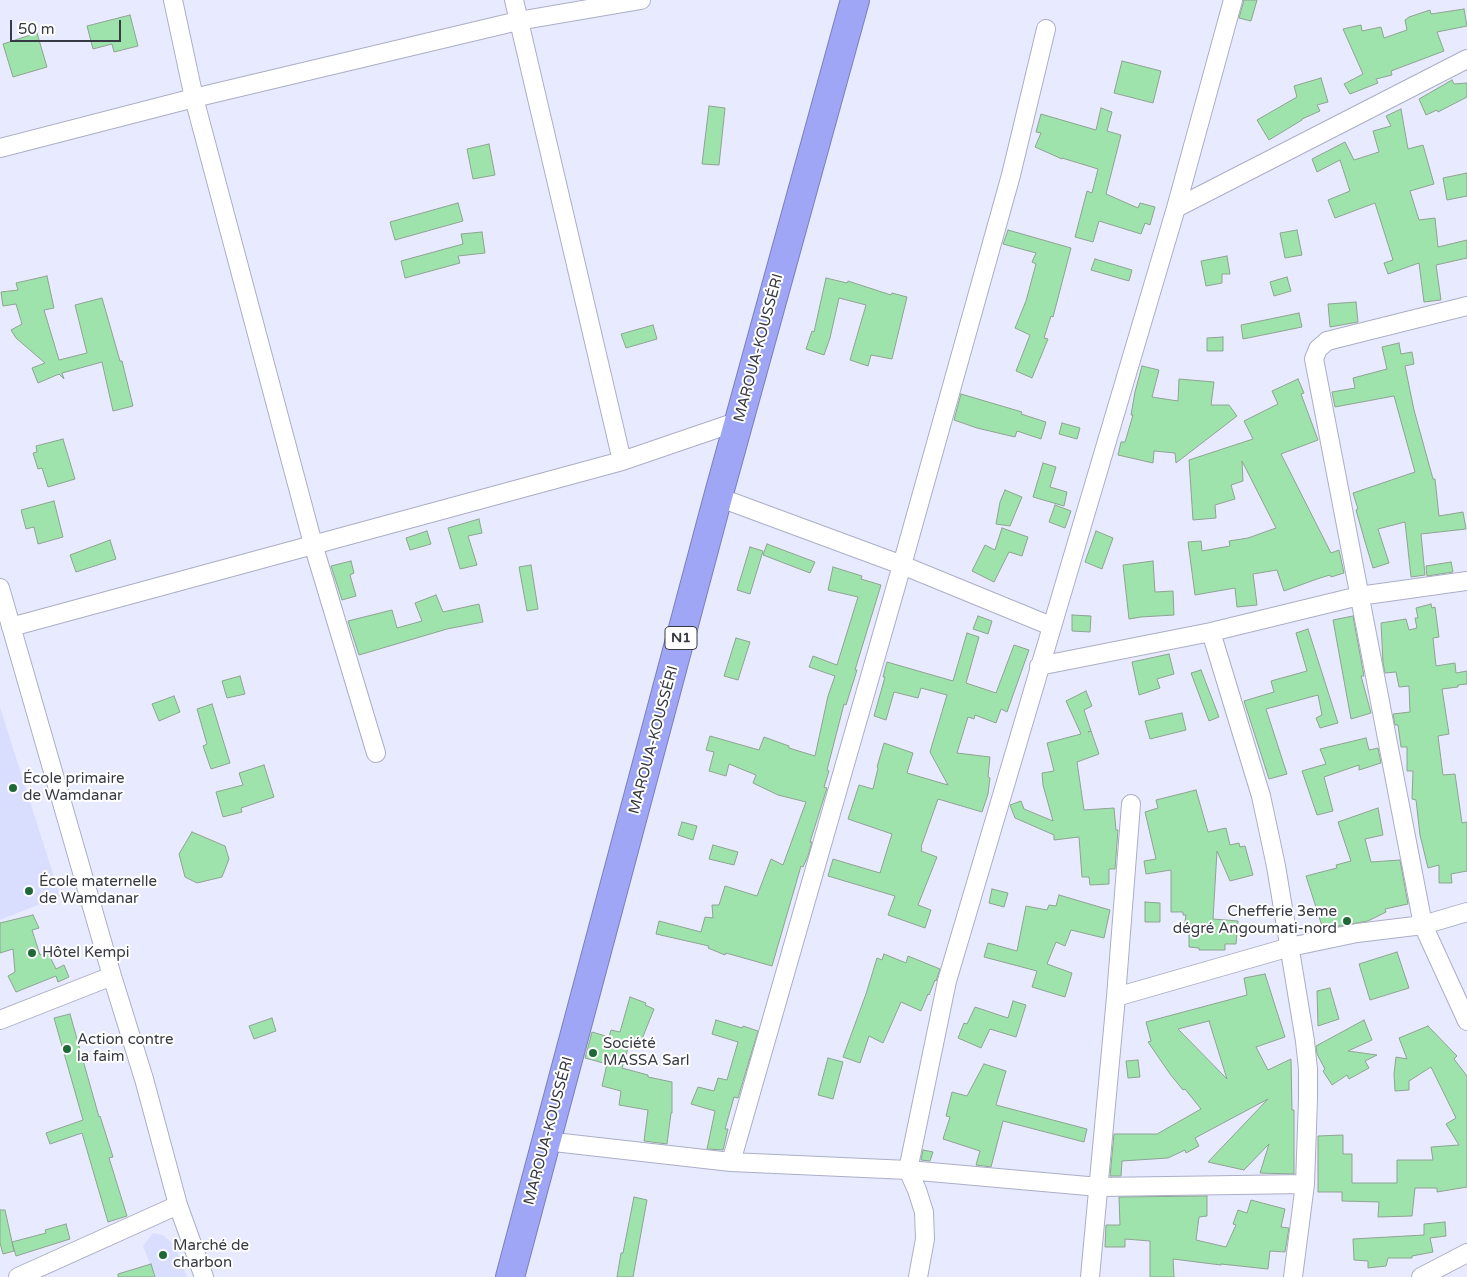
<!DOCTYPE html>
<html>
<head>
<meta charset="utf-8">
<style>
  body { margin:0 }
  #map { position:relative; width:1467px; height:1277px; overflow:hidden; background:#e8ebff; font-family:"Varela Round",sans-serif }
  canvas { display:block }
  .scale { position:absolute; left:10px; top:20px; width:111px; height:22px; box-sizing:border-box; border:2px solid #383a43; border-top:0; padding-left:6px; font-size:15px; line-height:18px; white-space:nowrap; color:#383a43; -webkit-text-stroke:4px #fff; paint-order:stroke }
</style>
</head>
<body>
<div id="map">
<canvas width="1467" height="1277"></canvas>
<div class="scale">50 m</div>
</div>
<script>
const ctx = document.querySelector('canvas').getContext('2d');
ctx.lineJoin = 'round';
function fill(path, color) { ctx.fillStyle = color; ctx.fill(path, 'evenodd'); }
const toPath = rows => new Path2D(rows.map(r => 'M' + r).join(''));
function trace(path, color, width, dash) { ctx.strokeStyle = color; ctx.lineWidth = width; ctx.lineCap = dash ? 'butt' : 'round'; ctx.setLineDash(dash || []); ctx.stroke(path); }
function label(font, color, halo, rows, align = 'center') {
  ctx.font = font + ' "Varela Round",sans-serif'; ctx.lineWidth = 4; ctx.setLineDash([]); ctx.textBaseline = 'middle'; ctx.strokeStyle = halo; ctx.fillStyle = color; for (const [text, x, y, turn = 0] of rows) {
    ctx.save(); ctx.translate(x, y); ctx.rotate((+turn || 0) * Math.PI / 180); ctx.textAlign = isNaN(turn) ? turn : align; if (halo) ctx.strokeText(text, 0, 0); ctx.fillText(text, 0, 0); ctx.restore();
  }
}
const built = toPath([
  [0,707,60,896,0,920],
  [153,1233,163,1235,175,1246,187,1277,155,1277,143,1246]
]);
const building = toPath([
  [1244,0,1257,0,1251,21,1239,18,1244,0],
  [1464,9,1467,26,1437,32,1444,51,1391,71,1392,75,1376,79,1378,83,1350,94,1344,84,1363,74,1343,29,1361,25,1362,31,1381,27,1384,38,1407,30,1405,20,1409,17,1430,10,1431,14,1464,9],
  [130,15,138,46,114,52,112,44,93,49,87,26,130,15],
  [37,33,47,67,13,77,3,44,37,33],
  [1122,61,1161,71,1153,103,1114,93,1122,61],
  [1321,78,1328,102,1317,105,1320,111,1302,119,1302,120,1269,140,1257,120,1297,97,1294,86,1321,78],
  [1452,80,1454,84,1467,83,1467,97,1438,112,1437,110,1426,115,1419,99,1452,80],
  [709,106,725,108,719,165,702,164,709,106],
  [1101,108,1112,112,1107,131,1121,135,1106,194,1138,208,1140,203,1155,207,1150,225,1145,223,1141,234,1099,221,1093,242,1075,237,1087,191,1092,193,1098,169,1062,158,1062,159,1035,147,1041,133,1036,132,1041,114,1096,130,1101,108],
  [1401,109,1408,149,1423,145,1434,184,1410,191,1419,220,1435,218,1438,247,1467,240,1467,258,1436,265,1441,300,1424,302,1419,263,1388,274,1384,263,1393,260,1375,203,1335,218,1328,200,1350,191,1340,160,1317,172,1312,159,1345,142,1354,160,1379,152,1373,131,1391,126,1386,116,1401,109],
  [489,144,495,175,473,179,467,149,489,144],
  [1467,173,1467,196,1447,200,1443,178,1467,173],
  [458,203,463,221,395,240,390,222,458,203],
  [1008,230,1071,248,1053,317,1051,316,1044,338,1048,339,1032,378,1016,371,1030,335,1015,328,1026,301,1036,264,1032,262,1036,253,1003,244,1008,230],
  [1297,230,1302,255,1285,258,1280,233,1297,230],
  [482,232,485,253,458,256,460,263,405,278,401,261,463,244,461,234,482,232],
  [1227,256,1230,274,1222,274,1222,283,1206,286,1201,261,1227,256],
  [1095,259,1132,270,1129,281,1091,270,1095,259],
  [47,276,54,308,44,310,59,360,87,353,75,305,102,298,120,361,122,361,133,406,113,411,102,362,62,373,64,379,59,374,38,383,32,368,45,363,16,338,11,330,22,324,16,304,3,306,1,292,18,290,16,283,47,276],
  [1287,277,1291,291,1274,296,1270,282,1287,277],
  [826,278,847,283,848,281,891,295,892,293,907,297,892,359,871,355,868,366,850,360,866,305,839,298,830,338,824,355,806,349,812,331,814,332,826,278],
  [1356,302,1358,322,1330,327,1328,304,1356,302],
  [1299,313,1302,327,1243,339,1241,325,1299,313],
  [653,325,657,339,626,348,621,334,653,325],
  [1223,337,1223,351,1207,351,1207,338,1223,337],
  [1399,343,1401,354,1412,352,1414,364,1405,366,1414,410,1433,479,1435,479,1439,516,1463,512,1466,529,1421,534,1425,575,1411,577,1405,522,1378,529,1389,563,1373,568,1366,545,1356,510,1358,509,1353,493,1415,472,1394,396,1335,407,1332,392,1355,388,1353,378,1387,369,1382,347,1399,343],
  [1142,366,1159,370,1152,397,1178,401,1179,379,1214,382,1211,405,1229,405,1237,416,1176,463,1175,453,1154,451,1153,463,1118,455,1121,442,1125,442,1133,415,1131,415,1135,392,1142,366],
  [1298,379,1304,393,1301,394,1318,440,1281,454,1331,553,1339,550,1344,573,1331,577,1330,575,1317,579,1284,591,1277,570,1253,574,1257,605,1237,607,1235,588,1195,595,1188,542,1201,541,1202,551,1230,546,1229,541,1248,538,1276,528,1242,461,1243,481,1231,485,1235,499,1215,505,1216,518,1193,520,1189,460,1253,439,1244,421,1278,404,1272,391,1298,379],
  [961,394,1022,412,1021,414,1046,422,1041,439,1017,431,1015,437,977,428,954,420,961,394],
  [1062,423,1080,428,1077,439,1059,434,1062,423],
  [63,439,75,479,48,487,42,468,38,469,33,453,37,452,36,446,63,439],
  [1043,463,1056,467,1050,487,1067,492,1064,506,1033,497,1043,463],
  [1005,490,1022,497,1010,526,996,524,1000,502,1005,490],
  [54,501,63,537,38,544,34,527,26,529,21,510,54,501],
  [1055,505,1071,511,1065,528,1049,522,1055,505],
  [479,519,482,533,468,536,477,565,460,569,448,528,479,519],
  [1002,528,1028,537,1022,556,1009,552,994,582,972,571,985,545,995,550,1002,528],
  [427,531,431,544,410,550,406,538,427,531],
  [1096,531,1113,538,1102,569,1085,562,1096,531],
  [110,540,116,559,76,572,70,555,110,540],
  [767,544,815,562,810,573,763,555,767,544],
  [750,547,763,551,750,594,737,590,750,547],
  [351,561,354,573,350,575,356,596,342,600,331,566,351,561],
  [1153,561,1155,592,1173,591,1174,615,1141,617,1129,619,1123,565,1153,561],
  [1451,562,1453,572,1427,576,1426,566,1451,562],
  [531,565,538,609,527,611,519,567,531,565],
  [833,567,862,576,861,579,881,585,855,670,857,670,846,705,844,704,827,770,829,771,824,787,827,788,810,842,812,842,808,856,803,867,801,866,772,966,726,953,725,955,708,948,709,946,656,934,659,921,701,932,705,917,713,918,712,905,719,905,725,886,757,896,771,859,783,865,806,802,778,795,753,783,756,775,729,764,726,776,709,771,714,752,706,750,710,736,759,750,764,737,789,746,789,748,815,756,828,696,835,676,809,667,813,656,837,665,858,597,828,590,833,567],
  [436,595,443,612,479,604,483,622,447,629,359,655,348,621,392,610,397,628,422,621,415,603,436,595],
  [1431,604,1432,608,1435,607,1439,637,1433,638,1436,666,1455,663,1456,673,1467,671,1467,684,1458,685,1458,687,1442,689,1449,734,1438,736,1443,775,1455,774,1462,823,1467,822,1467,871,1451,874,1452,883,1439,883,1439,865,1428,868,1420,835,1416,800,1412,799,1413,771,1407,771,1407,747,1401,747,1398,725,1395,725,1393,714,1410,712,1409,686,1399,687,1396,672,1385,673,1383,663,1381,623,1406,619,1409,630,1417,628,1415,618,1418,618,1416,608,1431,604],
  [1072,615,1091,616,1090,632,1072,631,1072,615],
  [978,616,992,621,988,634,973,629,978,616],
  [1353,616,1364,676,1361,676,1371,713,1351,719,1333,620,1353,616],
  [1308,629,1338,723,1320,728,1316,718,1322,715,1318,695,1266,709,1287,774,1269,779,1244,701,1274,692,1271,681,1307,671,1296,633,1308,629],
  [967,633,979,637,966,683,996,693,1014,645,1029,650,1007,712,1001,709,996,723,975,715,974,719,968,717,957,753,990,757,988,777,990,778,988,794,982,812,938,799,921,847,922,848,921,851,937,857,918,905,931,910,925,928,888,915,895,896,828,876,833,859,880,873,892,834,848,819,859,785,873,789,878,768,877,767,884,743,913,753,907,773,948,785,930,752,947,695,921,688,918,698,894,692,886,720,874,716,885,677,883,677,887,662,953,681,967,633],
  [736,638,750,642,738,680,724,676,736,638],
  [1169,654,1174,674,1157,679,1160,688,1139,695,1132,662,1169,654],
  [1201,670,1219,717,1209,721,1191,673,1201,670],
  [240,676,245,694,227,698,222,681,240,676],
  [1086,691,1092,706,1084,710,1091,731,1088,732,1091,731,1099,754,1077,762,1084,810,1114,808,1116,830,1118,830,1115,869,1109,869,1109,884,1090,885,1089,877,1082,877,1079,837,1054,840,1054,835,1015,818,1010,805,1021,801,1024,809,1053,821,1043,785,1042,773,1054,771,1047,743,1081,734,1066,701,1086,691],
  [174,696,180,712,159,721,152,704,174,696],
  [212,704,230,763,211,769,203,746,207,744,197,709,212,704],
  [1182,713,1186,730,1150,739,1145,721,1182,713],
  [1366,738,1369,750,1378,748,1381,763,1359,770,1359,765,1324,777,1333,811,1317,815,1302,771,1326,764,1320,749,1366,738],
  [264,765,274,797,241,808,242,812,223,817,216,792,243,785,239,773,264,765],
  [1196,790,1208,832,1226,828,1230,845,1239,843,1240,847,1245,846,1253,875,1230,881,1217,851,1213,919,1238,921,1236,944,1225,944,1225,950,1199,950,1199,948,1189,947,1189,929,1184,928,1186,915,1183,915,1183,912,1171,912,1171,870,1146,874,1144,861,1156,859,1145,812,1158,808,1156,800,1196,790],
  [1378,808,1383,835,1365,839,1371,862,1400,860,1408,904,1385,909,1386,912,1368,921,1323,929,1306,876,1337,868,1336,865,1351,861,1338,822,1378,808],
  [682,822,697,826,693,840,678,835,682,822],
  [192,832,225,846,229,859,222,877,197,883,185,877,179,854,192,832],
  [713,845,738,852,734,865,709,859,713,845],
  [992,889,1008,893,1004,907,989,903,992,889],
  [1059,895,1110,910,1104,938,1071,930,1065,946,1056,942,1047,964,1072,973,1065,997,1032,987,1037,971,984,957,988,943,1017,951,1026,906,1047,910,1049,905,1056,906,1059,895],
  [1145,902,1160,903,1160,922,1145,922,1145,902],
  [33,915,39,928,32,930,40,955,47,951,56,969,64,965,69,977,58,982,56,976,16,992,8,976,15,972,13,949,0,953,0,923,33,915],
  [1397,952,1409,988,1370,1000,1359,964,1397,952],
  [884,954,906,963,908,956,940,969,936,981,935,980,929,995,928,994,921,1011,901,1002,883,1043,869,1036,860,1063,843,1057,866,994,877,958,882,960,884,954],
  [1265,974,1285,1037,1256,1047,1268,1070,1291,1059,1292,1110,1294,1110,1294,1174,1260,1173,1269,1144,1244,1170,1208,1162,1268,1099,1195,1138,1199,1146,1186,1153,1185,1150,1168,1158,1122,1161,1121,1176,1110,1176,1114,1134,1157,1134,1201,1109,1185,1089,1183,1090,1170,1074,1148,1042,1151,1041,1146,1022,1247,995,1244,978,1265,974],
  [1209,1021,1227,1079,1178,1029,1209,1021],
  [1330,988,1339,1019,1318,1026,1317,991,1330,988],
  [630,997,646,1003,645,1005,654,1009,638,1049,629,1045,622,1068,648,1075,648,1077,672,1082,672,1113,671,1113,667,1144,644,1141,648,1110,619,1105,621,1091,602,1086,607,1064,585,1058,592,1032,609,1037,611,1030,620,1032,630,997],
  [1013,1001,1026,1005,1016,1037,990,1029,981,1048,958,1038,964,1023,967,1024,975,1007,1008,1018,1013,1001],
  [70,1014,99,1117,100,1116,113,1157,109,1158,127,1216,108,1222,82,1133,50,1144,46,1133,83,1120,54,1018,70,1014],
  [272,1018,276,1031,254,1039,249,1026,272,1018],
  [716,1020,742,1028,743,1026,758,1031,738,1098,734,1097,725,1129,728,1129,723,1150,707,1149,715,1111,691,1104,698,1087,714,1091,718,1078,727,1080,738,1042,712,1034,716,1020],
  [1364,1020,1372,1040,1348,1051,1377,1055,1365,1061,1369,1068,1349,1079,1347,1075,1332,1085,1323,1071,1325,1069,1317,1054,1316,1046,1364,1020],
  [1428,1026,1457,1056,1454,1059,1467,1076,1467,1187,1437,1192,1437,1188,1415,1188,1412,1216,1378,1217,1379,1202,1342,1201,1342,1192,1318,1192,1318,1136,1343,1135,1343,1154,1352,1154,1352,1183,1397,1183,1397,1160,1433,1160,1431,1147,1459,1145,1446,1124,1456,1118,1431,1067,1409,1081,1409,1090,1395,1091,1394,1074,1396,1057,1407,1059,1399,1038,1428,1026],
  [828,1058,843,1062,833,1099,818,1095,828,1058],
  [1138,1060,1140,1077,1128,1078,1126,1061,1138,1060],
  [984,1064,1006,1071,996,1105,1087,1129,1084,1142,1003,1121,991,1167,976,1165,980,1151,943,1139,950,1117,946,1116,952,1092,967,1096,984,1064],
  [923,1150,933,1152,930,1161,921,1160,923,1150],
  [1207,1196,1207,1216,1199,1217,1196,1240,1226,1247,1236,1225,1233,1224,1238,1210,1247,1213,1251,1200,1285,1209,1281,1227,1289,1228,1285,1252,1270,1251,1268,1269,1221,1264,1221,1265,1173,1259,1174,1277,1150,1277,1150,1241,1125,1239,1125,1247,1105,1247,1106,1225,1120,1225,1119,1197,1207,1196],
  [634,1197,647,1200,633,1277,617,1277,621,1253,623,1253,634,1197],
  [0,1210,5,1210,14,1251,3,1254,0,1243,0,1210],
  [1445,1222,1446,1236,1430,1238,1433,1252,1412,1256,1412,1258,1388,1258,1386,1266,1368,1268,1368,1261,1354,1260,1353,1239,1424,1235,1424,1224,1445,1222],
  [66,1224,70,1239,16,1256,12,1242,46,1233,45,1230,66,1224],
  [151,1264,155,1277,118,1277,118,1274,151,1264]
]);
const street = toPath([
  [173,0,194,98,313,544,376,753],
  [514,0,622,461],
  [0,148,194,98,518,21,641,0],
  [1176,208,1467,59],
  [1467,306,1327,341,1318,349,1314,359,1423,925,1467,1021],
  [718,497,902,565,1051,626],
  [0,588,112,976,144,1079,178,1205,204,1277],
  [11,627,622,461,739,421],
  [1039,666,1211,632],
  [1116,997,1131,804],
  [0,1020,112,976],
  [545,1141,731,1162,908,1170,1099,1187,1305,1184],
  [731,1162,902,565,1011,175,1046,29],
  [18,1277,178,1205],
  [918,1277,925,1239,924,1212,917,1190,908,1170,947,981,1176,208,1233,0],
  [1090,1277,1116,997,1290,947,1357,933,1423,925,1467,912],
  [1293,1277,1305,1184,1308,1099,1308,1069,1305,1041,1276,866,1261,796,1211,632,1359,596,1467,581],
  [1421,1277,1467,1253]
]);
const highway = toPath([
  [510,1277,718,497,855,0]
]);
const markers = [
  [13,788,5,"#1f6936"],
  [29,891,5,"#1f6936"],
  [1347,921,5,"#1f6936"],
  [32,953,5,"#1f6936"],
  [67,1049,5,"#1f6936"],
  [593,1053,5,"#1f6936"],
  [163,1255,5,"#1f6936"]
];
const shields = [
  [681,638,32]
];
const shieldNames = [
  ["N1",681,638]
];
const streetNames = [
  ["MAROUA-KOUSSÉRI",759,348,-75],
  ["MAROUA-KOUSSÉRI",654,740,-75],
  ["MAROUA-KOUSSÉRI",549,1131,-75]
];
const poiNames = [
  ["École primaire",23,779],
  ["de Wamdanar",23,796],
  ["École maternelle",39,882],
  ["de Wamdanar",39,899],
  ["Chefferie 3eme",1337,912,"right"],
  ["dégré Angoumati-nord",1337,929,"right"],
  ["Hôtel Kempi",42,953],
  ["Action contre",77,1040],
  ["la faim",77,1057],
  ["Société",603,1044],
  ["MASSA Sarl",603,1061],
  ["Marché de",173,1246],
  ["charbon",173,1263]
];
fill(built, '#dadefe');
fill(building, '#9ee2ac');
trace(building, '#8ea391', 1);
trace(street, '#abaec6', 20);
trace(highway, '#7a80b7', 30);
trace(street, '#fff', 18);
trace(highway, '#9ea6f5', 28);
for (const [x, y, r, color] of markers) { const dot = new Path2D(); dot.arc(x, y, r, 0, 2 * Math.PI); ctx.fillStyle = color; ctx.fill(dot); trace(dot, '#fff', 2); }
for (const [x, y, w] of shields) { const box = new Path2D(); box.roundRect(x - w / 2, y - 11.5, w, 23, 4); ctx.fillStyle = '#fff'; ctx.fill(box); trace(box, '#383a43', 1); }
label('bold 14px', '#383a43', null, shieldNames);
label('15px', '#383a43', '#fff', streetNames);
label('15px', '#383a43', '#fff', poiNames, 'left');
</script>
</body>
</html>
